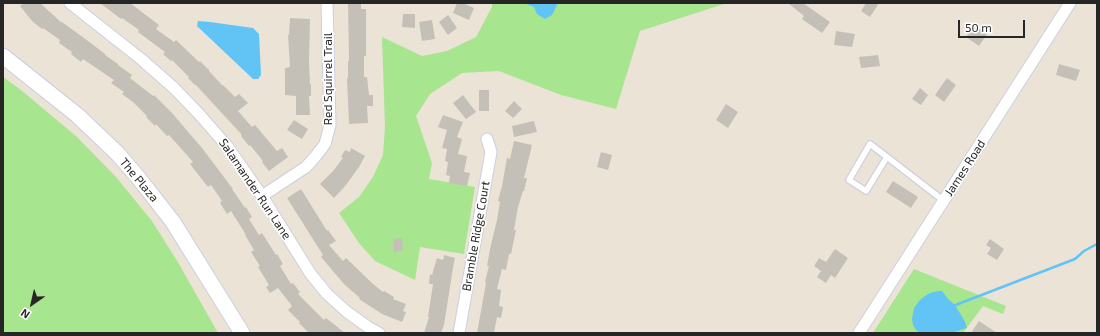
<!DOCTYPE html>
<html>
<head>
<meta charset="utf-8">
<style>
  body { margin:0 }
  #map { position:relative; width:1100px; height:336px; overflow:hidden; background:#ebe3d6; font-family:"Exo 2",sans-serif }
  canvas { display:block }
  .frame { position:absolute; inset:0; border:4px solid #262626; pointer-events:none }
  .north { position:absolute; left:12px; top:284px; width:40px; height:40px; -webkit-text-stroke:3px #fff; paint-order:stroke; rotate:214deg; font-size:11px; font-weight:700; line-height:16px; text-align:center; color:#262626 }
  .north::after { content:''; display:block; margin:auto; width:14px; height:18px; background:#262626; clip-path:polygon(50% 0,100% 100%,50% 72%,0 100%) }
  .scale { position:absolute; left:958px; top:20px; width:67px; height:18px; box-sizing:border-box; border:2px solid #262626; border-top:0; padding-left:5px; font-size:12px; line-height:14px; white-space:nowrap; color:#262626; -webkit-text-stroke:3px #fff; paint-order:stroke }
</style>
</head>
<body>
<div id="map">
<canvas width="1100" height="336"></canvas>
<div class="frame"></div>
<div class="north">N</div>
<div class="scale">50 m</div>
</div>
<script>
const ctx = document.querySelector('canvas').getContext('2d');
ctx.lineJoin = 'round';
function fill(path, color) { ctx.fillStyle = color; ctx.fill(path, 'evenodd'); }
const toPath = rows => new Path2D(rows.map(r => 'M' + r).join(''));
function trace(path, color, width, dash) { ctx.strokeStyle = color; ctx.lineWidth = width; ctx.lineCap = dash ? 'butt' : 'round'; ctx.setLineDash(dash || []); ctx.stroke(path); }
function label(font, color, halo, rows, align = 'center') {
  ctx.font = font + ' "Exo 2",sans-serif'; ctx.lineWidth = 3.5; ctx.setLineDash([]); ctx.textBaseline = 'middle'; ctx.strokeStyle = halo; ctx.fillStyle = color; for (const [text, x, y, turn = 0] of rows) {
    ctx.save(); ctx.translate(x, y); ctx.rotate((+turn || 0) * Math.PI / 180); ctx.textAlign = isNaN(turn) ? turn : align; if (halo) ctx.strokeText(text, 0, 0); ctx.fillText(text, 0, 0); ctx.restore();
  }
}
const green = toPath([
  [492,3,727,3,640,31,616,109,561,95,499,71,462,73,430,94,416,116,432,163,429,179,475,187,464,254,420,247,415,280,375,261,359,243,339,213,359,197,373,177,383,155,385,127,382,37,422,56,447,51,476,37,492,7],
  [3,77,21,90,77,137,116,177,152,221,179,264,218,333,3,333],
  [914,269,1006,306,1003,314,983,306,963,333,873,333]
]);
const water = toPath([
  [524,3,558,3,552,15,545,19,537,14,534,7],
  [198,21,210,22,253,28,259,34,261,75,258,79,253,79,197,26],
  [938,291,942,291,948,299,955,305,965,322,967,328,951,333,920,333,916,330,913,325,912,319,914,308,920,300,925,296,930,293]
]);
const stream = toPath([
  [953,306,1075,259,1084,251,1097,244]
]);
const building = toPath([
  [24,3,40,3,61,22,62,22,84,38,105,54,105,55,118,64,118,65,132,75,130,78,153,96,154,95,172,113,202,148,233,189,232,189,245,208,246,207,252,217,249,219,259,235,262,233,276,255,277,254,283,264,280,266,291,284,293,283,300,292,298,294,324,320,326,318,345,333,309,333,299,323,300,322,288,310,292,306,278,288,270,293,266,287,269,285,258,267,260,266,251,252,254,250,245,235,246,235,231,211,227,214,220,203,222,201,211,185,208,187,190,164,193,162,169,135,167,136,156,124,155,126,146,117,147,116,133,102,122,94,124,92,111,83,114,80,83,59,81,62,71,54,72,52,59,43,60,40,43,28,42,29,32,21,20,6],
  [100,3,130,3,159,25,156,29,174,42,176,40,199,62,200,61,209,70,209,71,223,86,223,85,235,97,239,94,248,103,238,111,252,127,255,125,277,151,282,148,288,157,269,171,262,162,263,161,250,145,249,146,241,136,242,135,195,84,195,85,188,78,189,77,172,60,171,61,163,54,165,52,138,32,139,30,122,18,121,19],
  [348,3,361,3,361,9,366,9,366,56,364,56,364,77,367,77,369,95,373,95,373,106,367,106,368,123,349,124,347,78,348,78,348,61,349,61],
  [457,3,463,3,474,8,469,20,453,13],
  [788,3,803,3,830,22,822,33,802,19,804,16],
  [866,3,879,3,870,17,861,11],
  [403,14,415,14,415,28,402,27],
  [448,15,457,28,448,35,439,22],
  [290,18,310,19,309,63,310,84,311,84,311,96,309,96,310,115,296,115,296,96,285,95,285,68,290,67,288,35,289,35],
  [432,20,435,39,422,41,419,22],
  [974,25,987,34,979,46,966,37],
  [836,31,855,34,852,47,834,45],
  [878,55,880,66,861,68,859,57],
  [1059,64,1080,70,1076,81,1056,75],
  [947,78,956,85,944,102,935,95],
  [920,88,928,95,921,105,912,99],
  [479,90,489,90,489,111,479,111],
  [463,95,476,112,466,119,453,103],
  [514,101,522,109,513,118,505,111],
  [726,104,738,112,728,128,716,120],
  [443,115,463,122,457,137,462,139,458,154,467,156,464,172,470,173,467,186,449,183,450,176,446,175,448,162,445,161,447,149,442,148,447,130,438,127],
  [294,120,308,129,302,139,287,130],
  [534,121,537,132,514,137,512,126],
  [514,141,532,145,524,178,527,178,524,191,523,191,518,207,514,230,516,230,511,254,509,254,506,270,502,269,497,289,501,290,499,306,503,307,501,318,497,317,494,333,477,333,486,283,485,282,489,266,487,266,490,249,497,220,500,202,498,201,502,186,507,158,510,159],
  [351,148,365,156,359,167,346,185,334,198,320,184,333,171,343,158,341,157,345,150,350,152],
  [601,152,612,155,608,170,597,167],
  [893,181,918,197,911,208,886,192],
  [301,189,327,231,328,230,336,241,329,245,343,261,346,258,372,283,383,292,384,291,394,297,393,299,406,304,403,311,406,312,402,322,382,314,359,299,360,298,344,284,321,257,323,255,287,198],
  [402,238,403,250,394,252,393,239],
  [990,239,1004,249,997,260,987,254,991,248,986,245],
  [835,249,848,258,835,278,831,275,826,283,817,277,821,271,814,266,819,258,826,262],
  [444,255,455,258,453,268,444,325,441,333,424,333,429,317,428,317,433,284,429,284,430,274,432,275,437,258,443,260],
  [979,321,997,333,971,333]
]);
const lane = toPath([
  [887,157,866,191,849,180,870,144,887,157,944,201]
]);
const street = toPath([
  [70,3,141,59,174,88,199,114,227,146,262,196,310,273,327,294,347,312,368,327,379,333],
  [262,196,306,167,315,157,325,144,330,125,327,3],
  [459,333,491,152,487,139],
  [859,333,1070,3]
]);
const secondary = toPath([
  [3,56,77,115,117,153,137,176,173,222,242,333]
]);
const streetNames = [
  ["Red Squirrel Trail",328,79,-90],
  ["James Road",965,168,-57],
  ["The Plaza",139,180,50],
  ["Salamander Run Lane",255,189,56],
  ["Bramble Ridge Court",476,236,-80]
];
fill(green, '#a7e58f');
fill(water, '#61c4f4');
trace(stream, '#61c4f4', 2.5);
fill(building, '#c5c0b7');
trace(lane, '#cccee1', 8);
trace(street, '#cccee1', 13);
trace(secondary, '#cccee1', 17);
trace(lane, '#fff', 5.5);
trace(street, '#fff', 11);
trace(secondary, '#fff', 15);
label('12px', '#262626', '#fff', streetNames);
</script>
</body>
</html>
